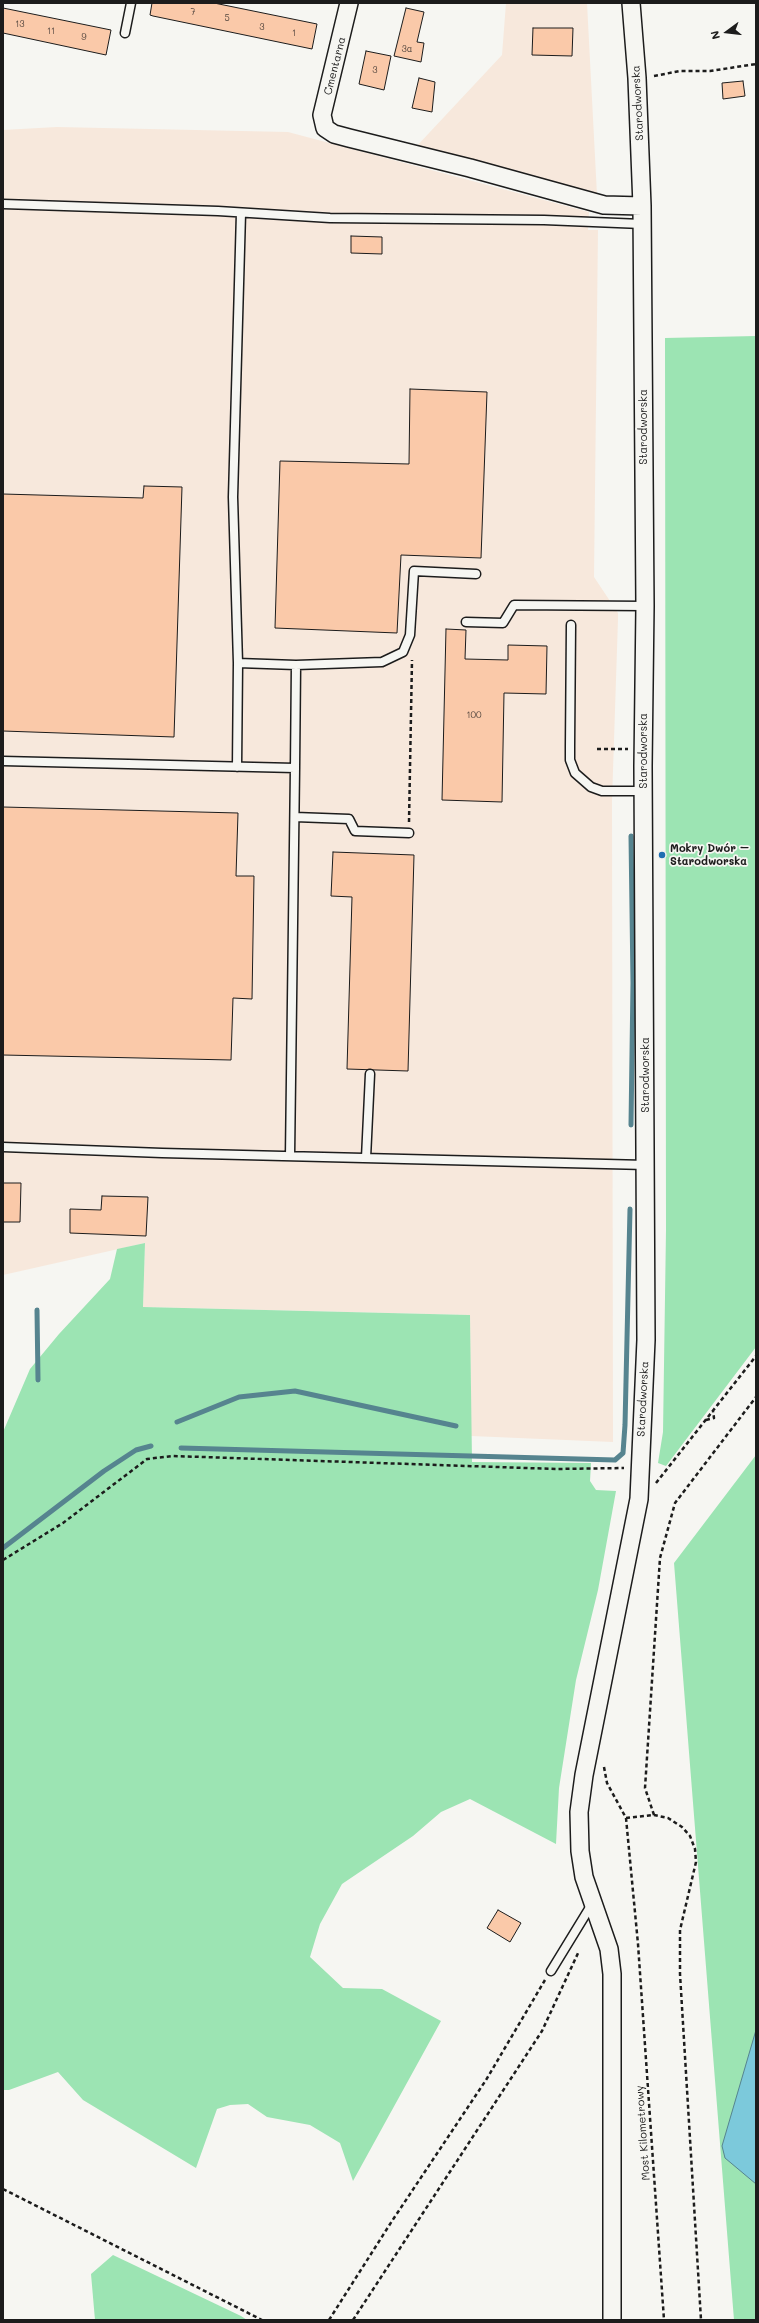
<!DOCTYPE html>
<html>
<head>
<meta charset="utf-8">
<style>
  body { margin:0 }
  #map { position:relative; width:759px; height:2323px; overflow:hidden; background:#f6f6f2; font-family:Mali,sans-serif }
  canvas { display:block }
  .frame { position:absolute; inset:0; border:4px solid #1c1c1c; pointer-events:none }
  .north { position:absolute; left:707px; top:12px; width:40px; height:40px; -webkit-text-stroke:3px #f6f6f2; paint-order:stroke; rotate:255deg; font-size:11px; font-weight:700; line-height:16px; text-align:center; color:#1c1c1c }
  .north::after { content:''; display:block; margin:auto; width:14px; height:18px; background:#1c1c1c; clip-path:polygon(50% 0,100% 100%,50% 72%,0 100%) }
</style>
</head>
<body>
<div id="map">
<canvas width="759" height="2323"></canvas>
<div class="frame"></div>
<div class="north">N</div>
</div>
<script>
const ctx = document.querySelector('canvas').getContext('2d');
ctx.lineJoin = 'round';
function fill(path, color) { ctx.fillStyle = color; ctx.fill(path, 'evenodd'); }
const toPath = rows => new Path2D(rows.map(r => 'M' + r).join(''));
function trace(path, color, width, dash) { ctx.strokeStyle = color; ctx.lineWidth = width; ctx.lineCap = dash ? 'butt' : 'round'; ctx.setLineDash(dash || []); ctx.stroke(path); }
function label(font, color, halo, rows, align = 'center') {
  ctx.font = font + ' Mali,sans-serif'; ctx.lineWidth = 3.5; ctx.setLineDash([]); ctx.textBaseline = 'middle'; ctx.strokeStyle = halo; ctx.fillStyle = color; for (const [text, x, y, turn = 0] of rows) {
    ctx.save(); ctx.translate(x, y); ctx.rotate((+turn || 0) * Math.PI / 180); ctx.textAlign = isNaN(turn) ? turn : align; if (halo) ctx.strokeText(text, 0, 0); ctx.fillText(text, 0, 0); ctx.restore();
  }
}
const built = toPath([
  [506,3,587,3,597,195,415,148,502,55],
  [57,127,288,132,589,212,588,230,598,230,594,577,618,613,618,619,612,801,613,1442,471,1436,470,1315,143,1307,145,1243,3,1275,3,130]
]);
const green = toPath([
  [756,336,756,1347,666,1466,658,1463,663,1432,666,1230,665,338],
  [145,1243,143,1307,470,1315,472,1462,591,1463,590,1481,596,1490,616,1491,598,1590,576,1680,559,1788,556,1844,470,1799,441,1812,413,1836,342,1884,320,1924,310,1957,343,1988,382,1989,441,2021,353,2181,340,2143,310,2125,267,2117,248,2104,230,2105,217,2109,196,2168,83,2100,58,2072,9,2090,3,2090,3,1432,30,1369,59,1334,110,1279,117,1249],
  [756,1455,756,2320,734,2320,674,1563],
  [113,2255,241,2316,247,2320,95,2320,91,2274]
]);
const water = toPath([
  [756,2030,756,2184,725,2158,722,2146,756,2030]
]);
const stream = toPath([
  [631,836,633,983,631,1125],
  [37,1310,38,1380],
  [177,1422,239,1397,295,1391,456,1426],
  [181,1448,615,1460,623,1453,625,1425,630,1209],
  [3,1548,104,1471,136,1450,151,1446]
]);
const building = toPath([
  [152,3,214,3,317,24,312,49,153,16,150,15,152,3],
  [3,8,111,30,106,55,3,33,3,8],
  [406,8,424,12,417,42,424,43,421,62,394,56,406,8],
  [533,28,573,28,572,56,532,55,533,28],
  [366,51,391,56,384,90,359,84,366,51],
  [419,78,435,82,432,112,412,108,419,78],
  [743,81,745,96,723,99,722,83,743,81],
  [351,236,382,237,382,254,351,253,351,236],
  [410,389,487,392,481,558,401,555,397,633,275,628,280,461,409,464,410,389],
  [144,486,182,487,174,737,3,731,3,494,143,498,144,486],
  [446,629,466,630,465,659,508,660,508,645,547,646,546,694,504,693,502,802,442,800,446,629],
  [3,807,238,813,236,876,254,876,252,999,233,998,231,1060,3,1055,3,807],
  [333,852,414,855,408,1071,347,1069,352,897,331,896,333,852],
  [3,1183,21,1183,20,1222,3,1222,3,1183],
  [102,1196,148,1197,146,1236,70,1233,70,1209,101,1210,102,1196],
  [498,1910,521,1923,510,1942,487,1928,498,1910]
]);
const path = toPath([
  [654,76,680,71,710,71,756,64],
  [597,749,628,749],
  [409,822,412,660],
  [706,1420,714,1418,713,1411],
  [656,1483,756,1356],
  [3,1560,63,1523,147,1459,173,1456,556,1469,624,1468],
  [604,1767,607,1783,626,1818,638,1944,664,2320],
  [654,1815,645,1788,660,1558,675,1503,756,1397],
  [626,1818,654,1815,668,1818,682,1827,690,1836,695,1849,696,1862,680,1930,680,1974,701,2320],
  [3,2189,262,2320],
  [329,2320,392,2221,486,2080,545,1980],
  [353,2320,542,2031,579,1951]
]);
const service = toPath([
  [125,33,131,3],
  [3,204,218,211,330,218,544,220,642,224],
  [466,622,503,623,514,605,645,606],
  [571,625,570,746,570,760,575,773,591,787,602,791,644,791],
  [238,663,296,665,382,662,403,652,410,635,414,571,476,574],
  [3,761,295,768,290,1156],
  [237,767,238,663,233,497,241,213],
  [295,768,296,665],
  [295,817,349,819,355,831,409,833],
  [3,1147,162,1153,646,1165],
  [366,1158,370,1074],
  [551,1971,592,1904]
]);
const minor = toPath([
  [349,3,322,115,325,128,334,134,349,138,470,168,604,205,642,206],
  [612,2320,612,1974,609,1949,584,1877,580,1851,579,1812,584,1775,639,1499,646,1340,643,766,645,606,642,206,637,78,631,3]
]);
const markers = [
  [662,855,4,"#1f6fb2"]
];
const numberNames = [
  ["7",193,12],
  ["5",227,18],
  ["13",20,24],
  ["3",262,27],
  ["11",51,31],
  ["1",294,33],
  ["9",84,37],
  ["3a",407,49],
  ["3",375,70],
  ["100",474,715]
];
const streetNames = [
  ["Cmentarna",335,66,-76],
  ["Starodworska",638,103,-93],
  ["Starodworska",644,427,-90],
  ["Starodworska",644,751,-90],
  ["Starodworska",646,1075,-90],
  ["Starodworska",643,1399,-87],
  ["Most Kilometrowy",643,2133,-94]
];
const poiNames = [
  ["Mokry Dwór –",670,849],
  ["Starodworska",670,862]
];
fill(built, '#f7e8dc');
fill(green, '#9ce4b3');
fill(water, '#7cc9db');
trace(water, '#56848f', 1);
trace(stream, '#56848f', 5);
fill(building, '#fac9a9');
trace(building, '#1c1c1c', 1);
trace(service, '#1c1c1c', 11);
trace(minor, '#1c1c1c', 20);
trace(path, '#1c1c1c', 2.5, [4, 3]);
trace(service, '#f6f6f2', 8);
trace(minor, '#f6f6f2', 17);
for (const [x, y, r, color] of markers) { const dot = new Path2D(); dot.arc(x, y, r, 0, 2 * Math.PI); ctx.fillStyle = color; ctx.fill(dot); trace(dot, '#f6f6f2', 1.5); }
label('9px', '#54473f', null, numberNames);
label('11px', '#1c1c1c', '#f6f6f2', streetNames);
label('bold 11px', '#1c1c1c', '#f6f6f2', poiNames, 'left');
</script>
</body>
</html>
